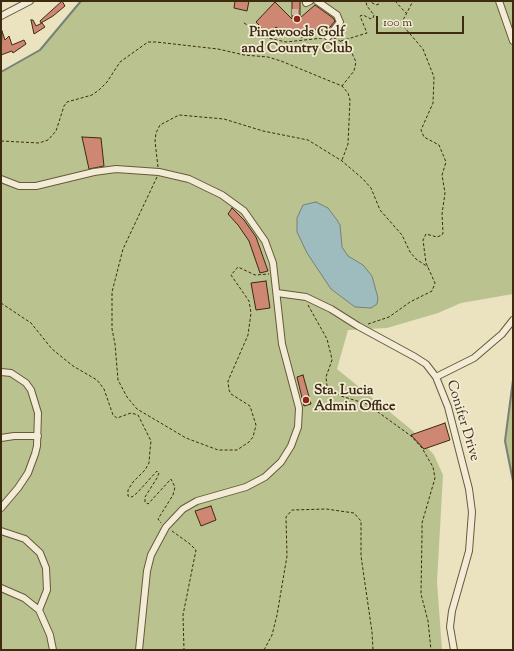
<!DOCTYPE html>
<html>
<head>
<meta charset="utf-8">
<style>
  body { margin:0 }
  #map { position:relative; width:514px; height:651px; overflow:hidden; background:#ebe2c0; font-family:"Sorts Mill Goudy",serif }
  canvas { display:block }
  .frame { position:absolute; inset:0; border:2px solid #3d2b10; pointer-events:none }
  .scale { position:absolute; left:376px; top:16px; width:88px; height:18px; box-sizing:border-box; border:2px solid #3d2b10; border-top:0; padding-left:5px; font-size:12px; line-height:14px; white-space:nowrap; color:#3d2b10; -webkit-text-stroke:3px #f2ecd6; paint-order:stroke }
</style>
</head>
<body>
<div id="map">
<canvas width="514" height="651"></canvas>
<div class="frame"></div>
<div class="scale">100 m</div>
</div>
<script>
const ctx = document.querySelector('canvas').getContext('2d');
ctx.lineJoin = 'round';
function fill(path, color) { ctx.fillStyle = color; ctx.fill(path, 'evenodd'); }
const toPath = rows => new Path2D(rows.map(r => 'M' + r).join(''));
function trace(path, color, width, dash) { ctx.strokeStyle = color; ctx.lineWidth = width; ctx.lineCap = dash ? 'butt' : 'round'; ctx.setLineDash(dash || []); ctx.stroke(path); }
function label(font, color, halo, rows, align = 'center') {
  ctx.font = font + ' "Sorts Mill Goudy",serif'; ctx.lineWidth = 3.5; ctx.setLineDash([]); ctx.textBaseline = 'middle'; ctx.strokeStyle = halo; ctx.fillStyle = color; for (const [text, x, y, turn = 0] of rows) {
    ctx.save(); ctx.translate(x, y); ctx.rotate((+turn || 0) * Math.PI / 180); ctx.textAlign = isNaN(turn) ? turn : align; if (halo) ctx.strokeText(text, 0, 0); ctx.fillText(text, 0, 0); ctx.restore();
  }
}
const green = toPath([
  [81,1,513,1,513,294,461,303,438,313,387,328,348,330,337,369,413,431,434,455,443,475,437,582,442,650,1,650,1,72,40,50],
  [513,380,513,481,505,441]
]);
const water = toPath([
  [316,202,328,208,337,220,340,225,342,247,348,256,363,265,372,276,378,298,377,304,371,308,355,307,331,289,307,253,297,232,297,218,303,205,316,202]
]);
const stream = toPath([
  [1,72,40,50,81,1],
  [513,380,505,441,513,481]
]);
const building = toPath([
  [62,1,65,6,53,16,41,23,40,21,62,1],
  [235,1,249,1,247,11,234,8,235,1],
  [292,1,300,1,300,18,315,5,333,18,335,21,325,33,318,27,311,34,309,32,302,38,300,35,293,35,290,38,276,27,269,35,256,22,275,2,292,19,292,1],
  [31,20,33,20,36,26,42,23,45,27,34,34,31,20],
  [2,31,5,40,9,36,12,45,24,40,26,44,13,53,12,51,1,55,2,31],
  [82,137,101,138,104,166,89,169,82,137],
  [232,208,244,220,256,237,268,271,260,273,249,241,238,225,228,214,232,208],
  [266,281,270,308,256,310,251,283,266,281],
  [303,375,311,404,304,406,297,377,303,375],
  [445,423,450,440,424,449,411,435,445,423],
  [211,506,216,520,201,526,195,511,211,506]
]);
const minorTunnel = toPath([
  [292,12,300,12]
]);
const path = toPath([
  [395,1,406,13],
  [244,23,268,38,286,42,323,38],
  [334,38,346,44,351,51,356,62,354,71,342,86],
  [341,41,367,33,360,16,363,15,371,19,373,18,374,15,367,6,366,2,369,1,376,5,379,4,380,1],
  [1,141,39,143,48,140,56,131,64,106,67,102,92,95,99,90,107,82,120,62,148,42,156,42,218,49,244,55,268,57,281,61,342,86,348,93,350,100,348,144,342,160],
  [158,167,155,141,156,133,160,125,179,115,224,119,263,131,308,140,342,161,363,179,371,188,380,210,402,235,410,252,416,259,428,267],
  [157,177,123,249,112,292,112,329,115,344,118,380,127,397,137,409,186,438,218,450,237,450,249,442,253,437,256,425,250,406,231,394,229,390,228,381,248,335,251,313,249,301,231,275,238,267,255,275,269,274],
  [1,303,31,323,52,349,73,366,97,380,104,389,113,415,117,418,131,413,138,415,151,441,150,450,149,463,145,470,133,482,128,490,128,496,132,497,137,493,157,471,159,473,157,478,145,497,145,502,148,504,171,479,175,487,173,495,158,519,161,523],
  [308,305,327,339,331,355,332,360,326,377,327,386,341,396,367,404,411,436,422,448,433,467,435,478,422,523,422,533,421,594,428,621,431,650],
  [368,324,389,317,410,302,432,291,435,283,426,263,423,240,426,234,437,237,442,235,443,233,442,214,445,193,442,175,446,162,439,145,424,137,421,130,433,103,434,77,423,49,404,27,402,22,413,1],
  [172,531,190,544,196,550,183,615,184,650],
  [264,650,272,635,277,615,287,556,286,517,292,510,326,509,354,513,361,521,361,556,372,632,373,650]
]);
const minor = toPath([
  [317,1,337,15,339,20,340,22,328,37],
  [499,1,513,41],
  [306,3,310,1],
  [1,16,30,1],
  [1,179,19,186,36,186,94,172,116,169,159,172,189,179,222,195,244,211,265,241,273,263,282,344,299,408,298,427,291,446,281,462,265,477,246,487,197,501,183,509,166,527,151,555,147,571,139,650],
  [277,293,306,297,331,309,358,326,415,357,426,364,436,377,448,407,469,489,472,512,469,551,452,611,450,627,454,650],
  [1,372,11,373,26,383,31,390,38,413,37,446,35,454,28,473,18,488,1,508],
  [436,377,474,358,502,334,513,320],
  [1,438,14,436,38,436],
  [1,531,25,539,40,553,46,568,47,590,39,610,50,635,53,650],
  [1,588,24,598,39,610]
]);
const markers = [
  [297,19,4,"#8f2418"],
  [306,400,4,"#8f2418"]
];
const poiNames = [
  ["Pinewoods Golf",297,34],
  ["and Country Club",297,50],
  ["Sta. Lucia",314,392,"left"],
  ["Admin Office",314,408,"left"]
];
const streetNames = [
  ["Conifer Drive",462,421,73]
];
fill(green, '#bac290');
fill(water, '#9ebbbe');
trace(water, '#778178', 1);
trace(stream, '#778178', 2);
fill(building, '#cd8772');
trace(building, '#3d2b10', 1);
trace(minorTunnel, '#c8bd9d', 6, [6, 3]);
trace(minor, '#68593c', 8);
trace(path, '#3d2b10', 1, [3, 2]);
trace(minor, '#f2ecd6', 6);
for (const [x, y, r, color] of markers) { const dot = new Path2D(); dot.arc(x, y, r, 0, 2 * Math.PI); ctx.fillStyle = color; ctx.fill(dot); trace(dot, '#f2ecd6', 1.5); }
label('bold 14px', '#3d2b10', '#f2ecd6', poiNames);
label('14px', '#3d2b10', '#f2ecd6', streetNames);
</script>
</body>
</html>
